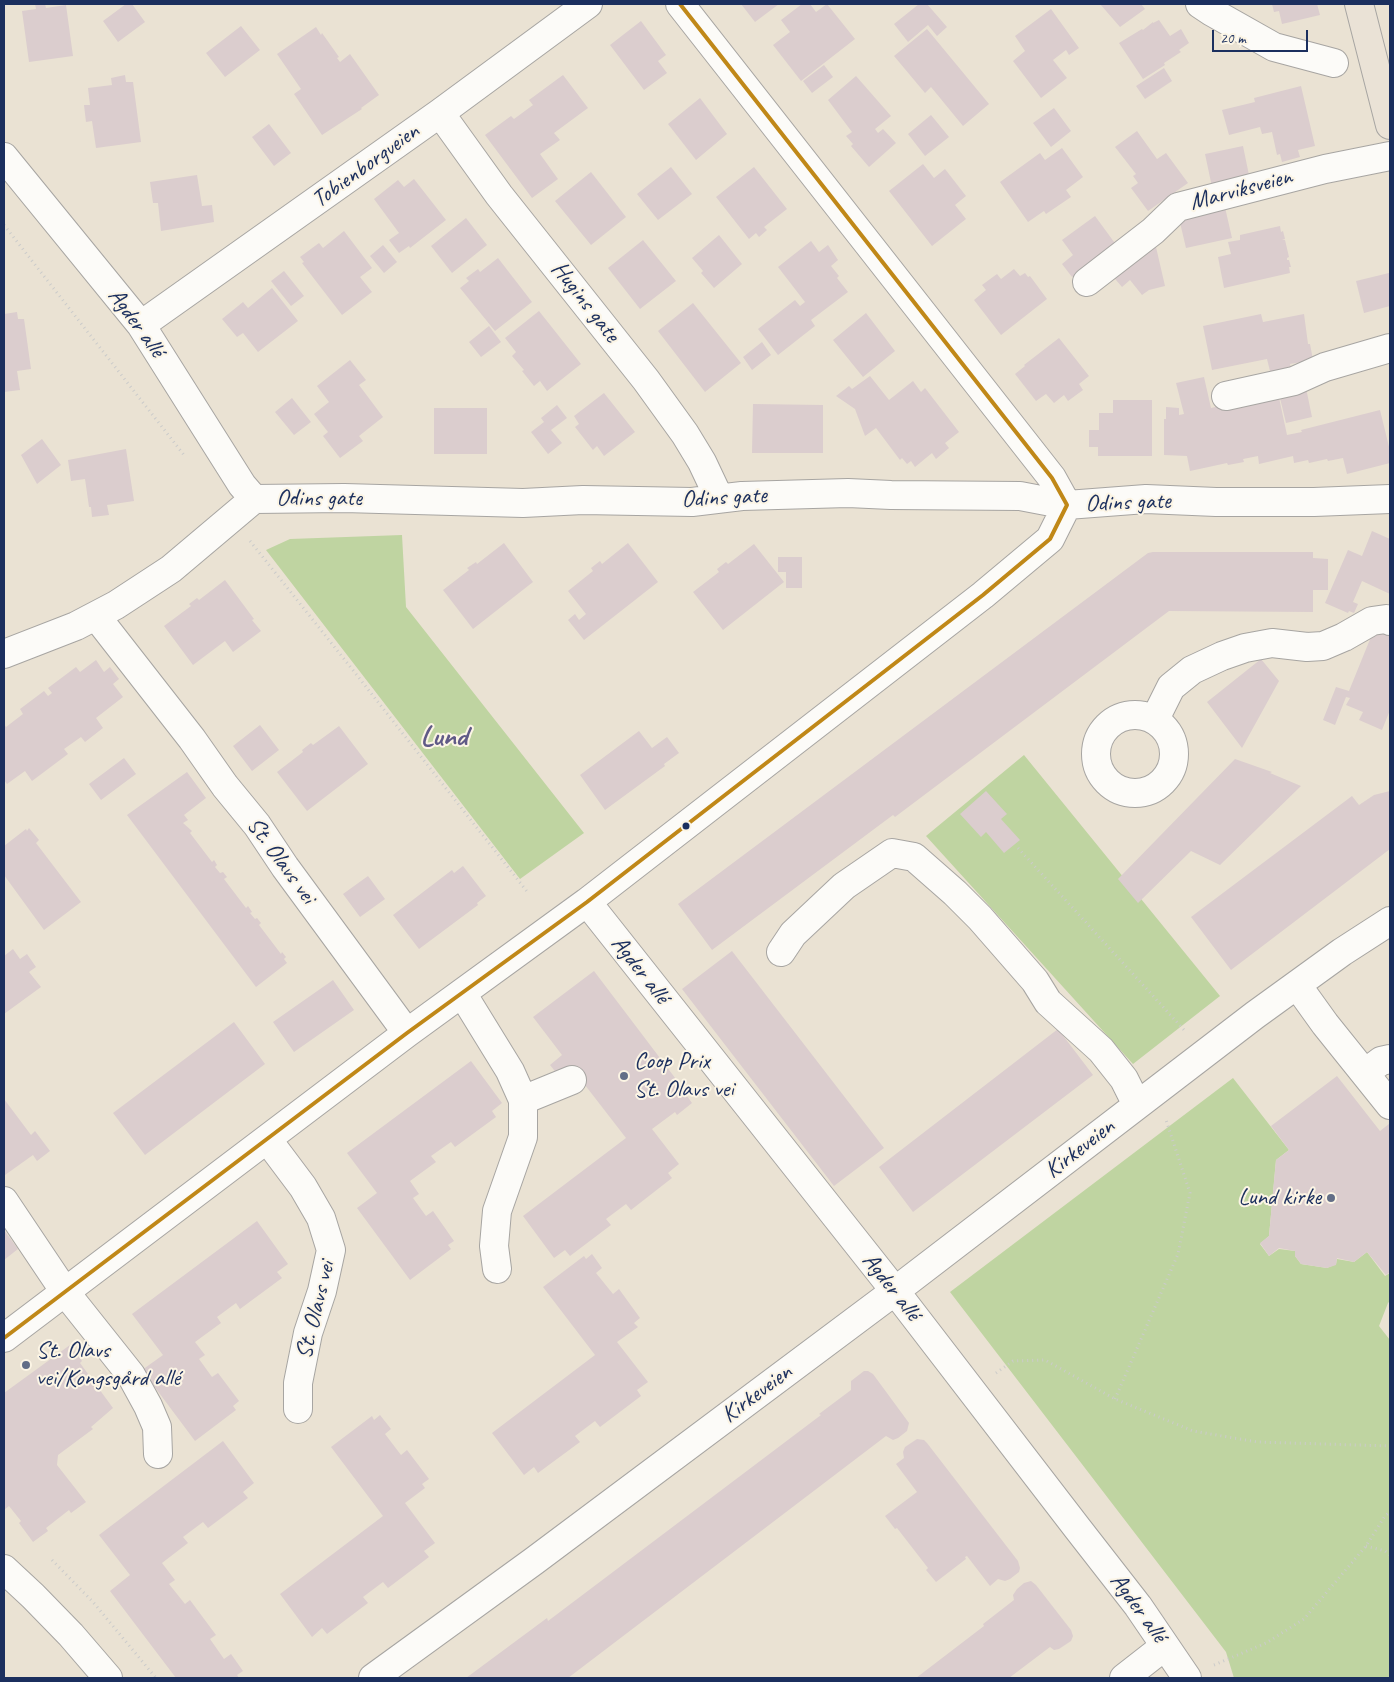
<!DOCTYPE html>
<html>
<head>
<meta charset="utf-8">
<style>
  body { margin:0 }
  #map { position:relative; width:1394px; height:1682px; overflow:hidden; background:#eae2d3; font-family:Caveat,sans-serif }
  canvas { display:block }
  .frame { position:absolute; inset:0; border:5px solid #1b2f5e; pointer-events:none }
  .scale { position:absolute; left:1212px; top:30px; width:96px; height:22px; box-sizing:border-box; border:2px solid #1b2f5e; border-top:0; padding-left:6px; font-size:15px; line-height:18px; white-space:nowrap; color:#1b2f5e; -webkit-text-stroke:4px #fcf5e5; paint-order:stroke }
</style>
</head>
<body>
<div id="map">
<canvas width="1394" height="1682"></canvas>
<div class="frame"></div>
<div class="scale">20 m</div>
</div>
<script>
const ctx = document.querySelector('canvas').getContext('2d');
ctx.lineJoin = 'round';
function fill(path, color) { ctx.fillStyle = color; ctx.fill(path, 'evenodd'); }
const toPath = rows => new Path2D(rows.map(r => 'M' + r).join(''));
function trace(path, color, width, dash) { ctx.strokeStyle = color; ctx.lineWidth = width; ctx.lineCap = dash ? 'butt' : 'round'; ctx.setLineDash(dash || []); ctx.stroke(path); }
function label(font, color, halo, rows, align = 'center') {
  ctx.font = font + ' Caveat,sans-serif'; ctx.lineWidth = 4; ctx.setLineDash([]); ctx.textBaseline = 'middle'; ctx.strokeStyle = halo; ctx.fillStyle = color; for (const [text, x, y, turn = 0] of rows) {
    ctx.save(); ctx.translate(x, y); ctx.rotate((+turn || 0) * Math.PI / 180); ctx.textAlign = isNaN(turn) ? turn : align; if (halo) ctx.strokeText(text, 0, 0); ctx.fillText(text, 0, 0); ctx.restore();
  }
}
const green = toPath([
  [402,535,406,607,584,833,520,879,266,550,290,539],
  [1024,755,1220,996,1133,1064,926,836],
  [1233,1078,1289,1150,1276,1160,1269,1236,1260,1244,1269,1256,1279,1249,1295,1251,1295,1256,1301,1264,1327,1268,1336,1264,1337,1259,1354,1262,1367,1252,1385,1276,1390,1273,1390,1301,1388,1303,1379,1326,1390,1340,1390,1678,1234,1678,1226,1652,950,1292]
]);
const building = toPath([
  [35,4,45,4,46,8,66,5,73,56,29,62,22,11,36,9],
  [126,4,132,4,145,22,118,42,103,21],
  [741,4,779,4,755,22],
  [802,4,810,4,816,12,827,4,855,39,801,81,773,45,790,32,781,20],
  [919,4,927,4,947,27,937,36,928,25,908,42,894,24],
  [1100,4,1141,4,1145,9,1120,27],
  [1272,4,1317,4,1320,15,1282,24,1279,11,1274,12],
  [1051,9,1079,48,1069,55,1066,50,1053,60,1067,78,1041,98,1013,61,1025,51,1015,36],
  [1159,20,1170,36,1181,29,1189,43,1179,50,1181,52,1164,63,1165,65,1143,79,1119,43,1142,29,1143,30,1153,22,1153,23],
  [641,21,666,55,658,61,667,73,644,90,610,45],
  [241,26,260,50,225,77,206,53],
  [316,27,321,35,322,33,339,57,337,58,340,62,350,54,379,95,361,108,362,109,322,135,294,94,301,89,277,54],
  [927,29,989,104,963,126,931,87,925,93,894,56],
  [824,65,833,77,812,93,803,81],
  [1164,68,1172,81,1145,99,1136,86],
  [125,75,126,82,133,82,141,142,96,148,92,121,86,122,84,105,90,105,88,88,112,85,111,78],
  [563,75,588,108,554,133,560,140,540,154,558,179,532,198,485,135,511,116,514,119,533,105,529,100],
  [856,76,891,116,875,129,878,133,883,129,896,143,869,167,851,146,853,144,846,136,852,132,828,100],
  [1301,86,1315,146,1298,150,1300,157,1282,162,1280,154,1277,155,1272,132,1262,134,1260,127,1229,135,1222,110,1255,102,1254,98],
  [700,98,727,134,696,160,668,124],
  [1054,108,1071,131,1051,147,1033,123],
  [931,115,949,137,925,156,908,134],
  [269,124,291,153,274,166,252,137],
  [1137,131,1157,159,1166,153,1188,183,1148,211,1131,188,1138,183,1133,176,1136,174,1115,147],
  [1243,146,1250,180,1212,187,1205,154],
  [1062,148,1083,177,1066,190,1071,197,1046,214,1044,211,1028,222,1000,182,1040,153,1045,160],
  [923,164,934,178,945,169,966,196,955,205,966,219,932,246,889,191],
  [671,167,692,194,658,220,637,194],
  [754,167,787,209,764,227,767,230,759,237,756,233,749,239,716,197],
  [591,172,626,217,591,245,555,201],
  [197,175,202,206,212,205,214,222,161,231,158,203,153,203,150,182],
  [414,179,446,220,410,248,409,246,399,253,389,240,399,233,374,199,398,180,404,187],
  [1224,203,1232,238,1186,248,1178,214],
  [1095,216,1117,246,1072,277,1062,264,1073,255,1062,240],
  [466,218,487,245,452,273,431,246],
  [1280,226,1281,232,1283,231,1285,239,1282,240,1285,240,1289,257,1287,258,1287,260,1289,260,1291,267,1289,267,1290,273,1224,288,1218,257,1231,254,1228,242,1240,240,1240,235],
  [344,231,372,268,360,277,372,292,342,315,302,263,304,262,300,257,319,243,323,248],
  [719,235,742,264,714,288,701,273,703,271,692,258],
  [643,240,676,281,640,309,608,268],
  [811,241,819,252,828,245,838,260,831,266,839,276,837,278,848,292,811,320,815,326,778,355,758,329,795,300,800,306,805,302,778,267],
  [383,245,397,262,384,273,370,256],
  [1156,247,1165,286,1149,290,1142,295,1130,280,1122,287,1110,273,1136,251,1142,258],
  [498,258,532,302,495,331,460,288,469,281,466,278,478,269,480,272],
  [1014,269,1020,276,1025,273,1028,277,1030,276,1047,299,1001,335,974,300,986,290,982,285,997,274,1001,279],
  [284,271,304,296,291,306,271,281],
  [1389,273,1390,280,1390,306,1364,313,1356,281],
  [272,288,298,321,258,352,243,333,237,337,222,319,243,302,248,308],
  [693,303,741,363,705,392,658,331],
  [539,311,581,364,547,391,540,381,534,386,522,371,524,370,512,356,516,352,505,338],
  [17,312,18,319,24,319,31,369,17,371,20,390,4,392,4,314],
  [866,313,895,351,863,377,833,340],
  [1261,314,1263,322,1304,314,1308,344,1310,344,1313,360,1290,364,1293,374,1272,379,1267,359,1212,370,1203,326],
  [489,326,501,342,481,357,469,342],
  [1059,338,1089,376,1079,384,1083,390,1068,401,1064,395,1054,403,1046,394,1036,401,1015,374,1025,366,1024,365],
  [762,342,771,355,752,370,743,357],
  [350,360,366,380,359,385,383,417,359,436,363,441,340,458,323,436,328,432,314,414,329,402,317,386],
  [870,376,889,400,913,381,921,392,925,388,959,432,945,443,949,448,936,459,932,453,915,467,911,461,907,464,902,458,900,460,876,428,865,436,855,409,836,396,849,386,852,389],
  [1204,377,1211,408,1278,393,1287,435,1302,432,1301,430,1380,410,1390,451,1390,463,1347,474,1343,458,1328,461,1327,459,1309,463,1308,460,1294,463,1293,456,1259,464,1258,456,1243,459,1244,462,1228,465,1227,463,1190,471,1187,456,1164,455,1164,419,1166,419,1166,407,1179,408,1179,415,1184,414,1176,383],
  [1306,388,1312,417,1286,423,1279,394],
  [604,393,635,432,604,456,597,446,593,450,575,427,579,424,574,416],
  [292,398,311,422,294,435,275,412],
  [1113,400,1152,400,1152,456,1098,456,1098,447,1089,447,1089,430,1099,430,1099,413,1113,413],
  [753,404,823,405,823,453,752,453],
  [557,405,567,418,551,430,562,443,548,454,531,432,544,422,541,418],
  [434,408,487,408,487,454,434,454],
  [42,439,61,465,37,484,21,455],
  [126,449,134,501,107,505,109,515,92,517,91,507,89,507,85,479,71,481,68,460],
  [1372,531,1390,539,1390,594,1362,581,1353,602,1358,604,1354,613,1349,611,1348,613,1325,603,1348,550,1362,556],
  [504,543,533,582,473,629,443,590,469,570,467,568,476,562,477,564],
  [628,543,658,582,584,640,568,620,575,614,579,620,586,614,568,591,593,571,591,568,600,561,602,564],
  [754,544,784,582,723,630,693,592,719,572,717,569,726,562,728,564],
  [1153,552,1313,552,1313,558,1328,559,1328,590,1313,590,1313,612,1169,611,895,817,893,815,712,950,678,904,1148,553],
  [778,557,802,557,802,588,786,588,786,572,778,572],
  [225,580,254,619,252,620,261,631,233,652,225,641,193,665,164,626,191,606,189,604,197,598,199,600],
  [1377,622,1390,627,1390,710,1382,730,1359,720,1363,712,1346,705,1350,698,1346,697,1335,725,1323,720,1336,687,1349,691],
  [1261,659,1279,681,1242,748,1207,702],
  [96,660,104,672,110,667,119,679,113,684,123,697,96,718,103,728,85,742,81,737,64,749,68,754,32,781,25,771,7,784,4,780,4,724,6,727,23,714,20,709,44,691,48,696,52,693,48,688,76,667,80,672],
  [260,725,279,750,252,771,233,746],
  [339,726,368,764,307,811,277,772,303,752,302,750,311,743,313,745],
  [639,731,652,748,667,737,679,753,664,764,665,766,605,810,580,775],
  [124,758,136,774,101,800,89,784],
  [1235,759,1272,772,1270,773,1301,786,1220,865,1191,851,1138,903,1118,879],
  [187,772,206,798,184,815,188,820,183,823,192,831,190,833,212,862,214,860,217,865,215,867,220,873,223,872,227,877,224,879,246,908,248,906,252,912,250,913,255,919,257,918,261,923,259,925,281,954,282,952,286,957,284,959,287,963,256,987,127,815],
  [986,791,1007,814,1001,819,1020,840,1004,853,986,832,981,837,960,814],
  [1390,791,1390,849,1231,970,1191,917,1352,796,1359,805,1374,795],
  [29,828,39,840,36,843,81,902,44,930,4,875,4,846,26,829,27,831],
  [463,866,486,896,477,903,478,905,419,949,393,915,452,870,454,873],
  [368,876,385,899,360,917,343,894],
  [13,949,20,959,27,954,36,967,29,972,41,987,4,1014,4,956],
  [732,951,884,1148,834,1186,682,989],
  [594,971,688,1095,687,1096,692,1103,677,1115,675,1112,652,1129,679,1164,668,1173,672,1178,631,1210,626,1204,606,1219,611,1225,570,1256,565,1250,554,1258,523,1216,626,1138,578,1076,562,1080,550,1065,562,1055,533,1017],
  [333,980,354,1010,294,1052,273,1022],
  [234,1022,265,1064,145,1155,113,1113],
  [1058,1029,1093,1075,913,1212,879,1167],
  [471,1061,502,1103,492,1111,496,1117,455,1147,451,1142,431,1156,436,1162,410,1181,419,1194,413,1198,426,1216,433,1211,454,1241,448,1245,451,1249,410,1280,357,1208,377,1193,347,1153],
  [1337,1076,1380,1131,1389,1124,1390,1126,1390,1272,1386,1275,1367,1252,1354,1262,1337,1258,1336,1265,1327,1268,1301,1264,1295,1256,1295,1251,1279,1248,1269,1256,1260,1243,1269,1236,1276,1160,1289,1150,1271,1126],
  [4,1099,31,1135,35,1131,50,1151,37,1161,33,1155,5,1175,4,1173],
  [257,1221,288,1264,277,1272,282,1278,240,1309,236,1303,217,1317,221,1323,195,1342,205,1355,199,1359,212,1377,218,1373,239,1401,233,1406,236,1410,195,1441,142,1370,163,1355,132,1314],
  [4,1230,18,1249,4,1260],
  [592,1254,602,1268,596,1273,613,1294,619,1289,640,1318,634,1323,638,1327,617,1342,648,1382,637,1390,641,1396,600,1427,595,1421,575,1436,580,1442,538,1473,534,1467,524,1475,492,1433,595,1355,543,1287,584,1256,586,1259],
  [70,1345,82,1361,80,1363,113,1408,91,1427,93,1429,58,1455,57,1465,86,1502,71,1513,69,1510,46,1528,48,1531,33,1542,19,1523,21,1521,9,1506,4,1510,4,1393],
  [864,1371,868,1371,873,1374,909,1423,907,1431,898,1438,893,1440,886,1436,568,1678,466,1678,547,1618,548,1621,821,1415,819,1414,851,1390,851,1381],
  [380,1415,391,1429,385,1434,401,1455,407,1450,429,1479,422,1484,425,1488,405,1503,435,1543,424,1551,429,1557,388,1588,383,1582,363,1597,368,1603,327,1634,322,1628,312,1637,280,1594,383,1516,331,1447,372,1416,374,1420],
  [917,1439,924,1440,927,1443,1018,1561,1020,1568,1019,1572,1010,1579,1005,1581,998,1579,990,1586,967,1556,965,1557,966,1559,936,1582,926,1570,928,1568,897,1528,895,1529,885,1516,917,1492,896,1464,904,1458,903,1452,905,1447],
  [223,1441,254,1483,243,1492,248,1498,208,1528,203,1522,183,1537,188,1543,162,1563,175,1580,169,1584,185,1604,190,1600,216,1635,210,1639,224,1659,231,1654,243,1671,237,1675,239,1678,176,1678,110,1591,130,1575,99,1535],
  [1031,1581,1036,1585,1071,1630,1073,1636,1071,1641,1059,1649,1054,1650,1050,1647,1009,1678,916,1678,984,1626,983,1624,1014,1600,1013,1595,1017,1589,1024,1583]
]);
const path = toPath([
  [4,225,184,455],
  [250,541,352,669,529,894],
  [1018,848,1185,1031],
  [996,1373,1013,1361,1045,1360,1115,1399,1193,1431,1257,1442,1390,1446],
  [1115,1399,1178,1254,1190,1193,1166,1120],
  [1366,1546,1385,1551,1390,1555],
  [52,1560,93,1602,156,1678],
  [1214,1665,1266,1643,1304,1619,1366,1546,1385,1516,1390,1512]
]);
const minor = toPath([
  [1200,4,1212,12,1274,47,1334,63],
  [440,113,499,195,646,380,685,434,702,462,719,498],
  [4,157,141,325,242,485,254,499],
  [1087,282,1153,231,1178,207,1325,169,1390,156],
  [141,325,440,113,588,4],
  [1226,396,1294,381,1325,367,1390,348],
  [96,616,192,739,225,786,257,825,285,867,407,1033],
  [4,654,76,626,116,605,171,569,254,499,344,498,523,503,583,500,692,502,742,496,848,493,891,495,1020,496,1067,505,1146,499,1216,502,1314,502,1390,499],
  '1096 754a39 39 0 1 1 78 0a39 39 0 1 1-78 0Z',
  [1155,719,1171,687,1192,670,1222,656,1245,648,1272,643,1307,647,1323,646,1344,637,1372,621,1386,619,1390,621],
  [587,902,895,1291,1078,1529,1138,1606,1187,1678],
  [781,952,793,934,844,886,892,853,914,857,955,893,980,918,1035,981,1048,1002,1101,1050,1124,1079,1137,1105],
  [1297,985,1325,1024,1390,1105],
  [462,993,510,1071,523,1100,523,1137,497,1211,494,1246,497,1269],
  [1365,1073,1381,1061,1390,1059],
  [523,1100,572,1080],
  [267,1139,303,1187,321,1218,331,1250,322,1291,308,1333,298,1383,298,1409],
  [4,1201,65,1292,131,1375,148,1406,157,1427,158,1454],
  [4,1338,407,1033,587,902,983,595,1050,539,1067,505,1052,478,680,4],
  [4,1569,33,1596,71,1635,108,1678],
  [373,1678,534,1561,895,1291,1255,1015,1342,952,1390,921],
  [1124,1678,1165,1646]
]);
const major = toPath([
  [1359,4,1390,125]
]);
const bus1 = toPath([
  [4,1338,407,1033,587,902,983,595,1050,539,1067,505,1052,478,680,4]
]);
const markers = [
  [686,826,4.5,"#1b2f5e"],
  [624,1076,5,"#636e87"],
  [1331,1198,5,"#636e87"],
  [26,1365,5,"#636e87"]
];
const streetNames = [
  ["Tobienborgveien",366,166,-36],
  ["Marviksveien",1241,190,-15],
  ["Hugins gate",585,302,52],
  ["Agder allé",136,323,54],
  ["Odins gate",724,498,-3],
  ["Odins gate",319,499],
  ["Odins gate",1128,503,-2],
  ["St. Olavs vei",281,861,54],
  ["Agder allé",640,970,52],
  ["Kirkeveien",1080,1149,-38],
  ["Agder allé",891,1287,52],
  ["St. Olavs vei",316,1310,-76],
  ["Kirkeveien",757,1394,-37],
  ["Agder allé",1138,1608,54]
];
const poiNames = [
  ["Coop Prix",634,1062],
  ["St. Olavs vei",634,1090],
  ["Lund kirke",1321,1198,"right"],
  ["St. Olavs",36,1351],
  ["vei/Kongsgård allé",36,1379]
];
const districtNames = [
  ["Lund",444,737]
];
fill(green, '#bfd4a1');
fill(building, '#dbcdce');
trace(minor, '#a7a5a2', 30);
trace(major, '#a7a5a2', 30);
trace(path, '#cbcbca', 3, [1, 4]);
trace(minor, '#fcfbf8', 28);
trace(major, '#eae2d6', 28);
trace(bus1, '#c08818', 4);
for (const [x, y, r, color] of markers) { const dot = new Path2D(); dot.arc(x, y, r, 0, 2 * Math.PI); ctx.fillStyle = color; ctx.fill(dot); trace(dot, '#fcf5e5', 2); }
label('24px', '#1b2f5e', '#fcf5e5', streetNames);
label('24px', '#1b2f5e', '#fcf5e5', poiNames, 'left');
label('bold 29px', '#605a87', '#fcf5e5', districtNames);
</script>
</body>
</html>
